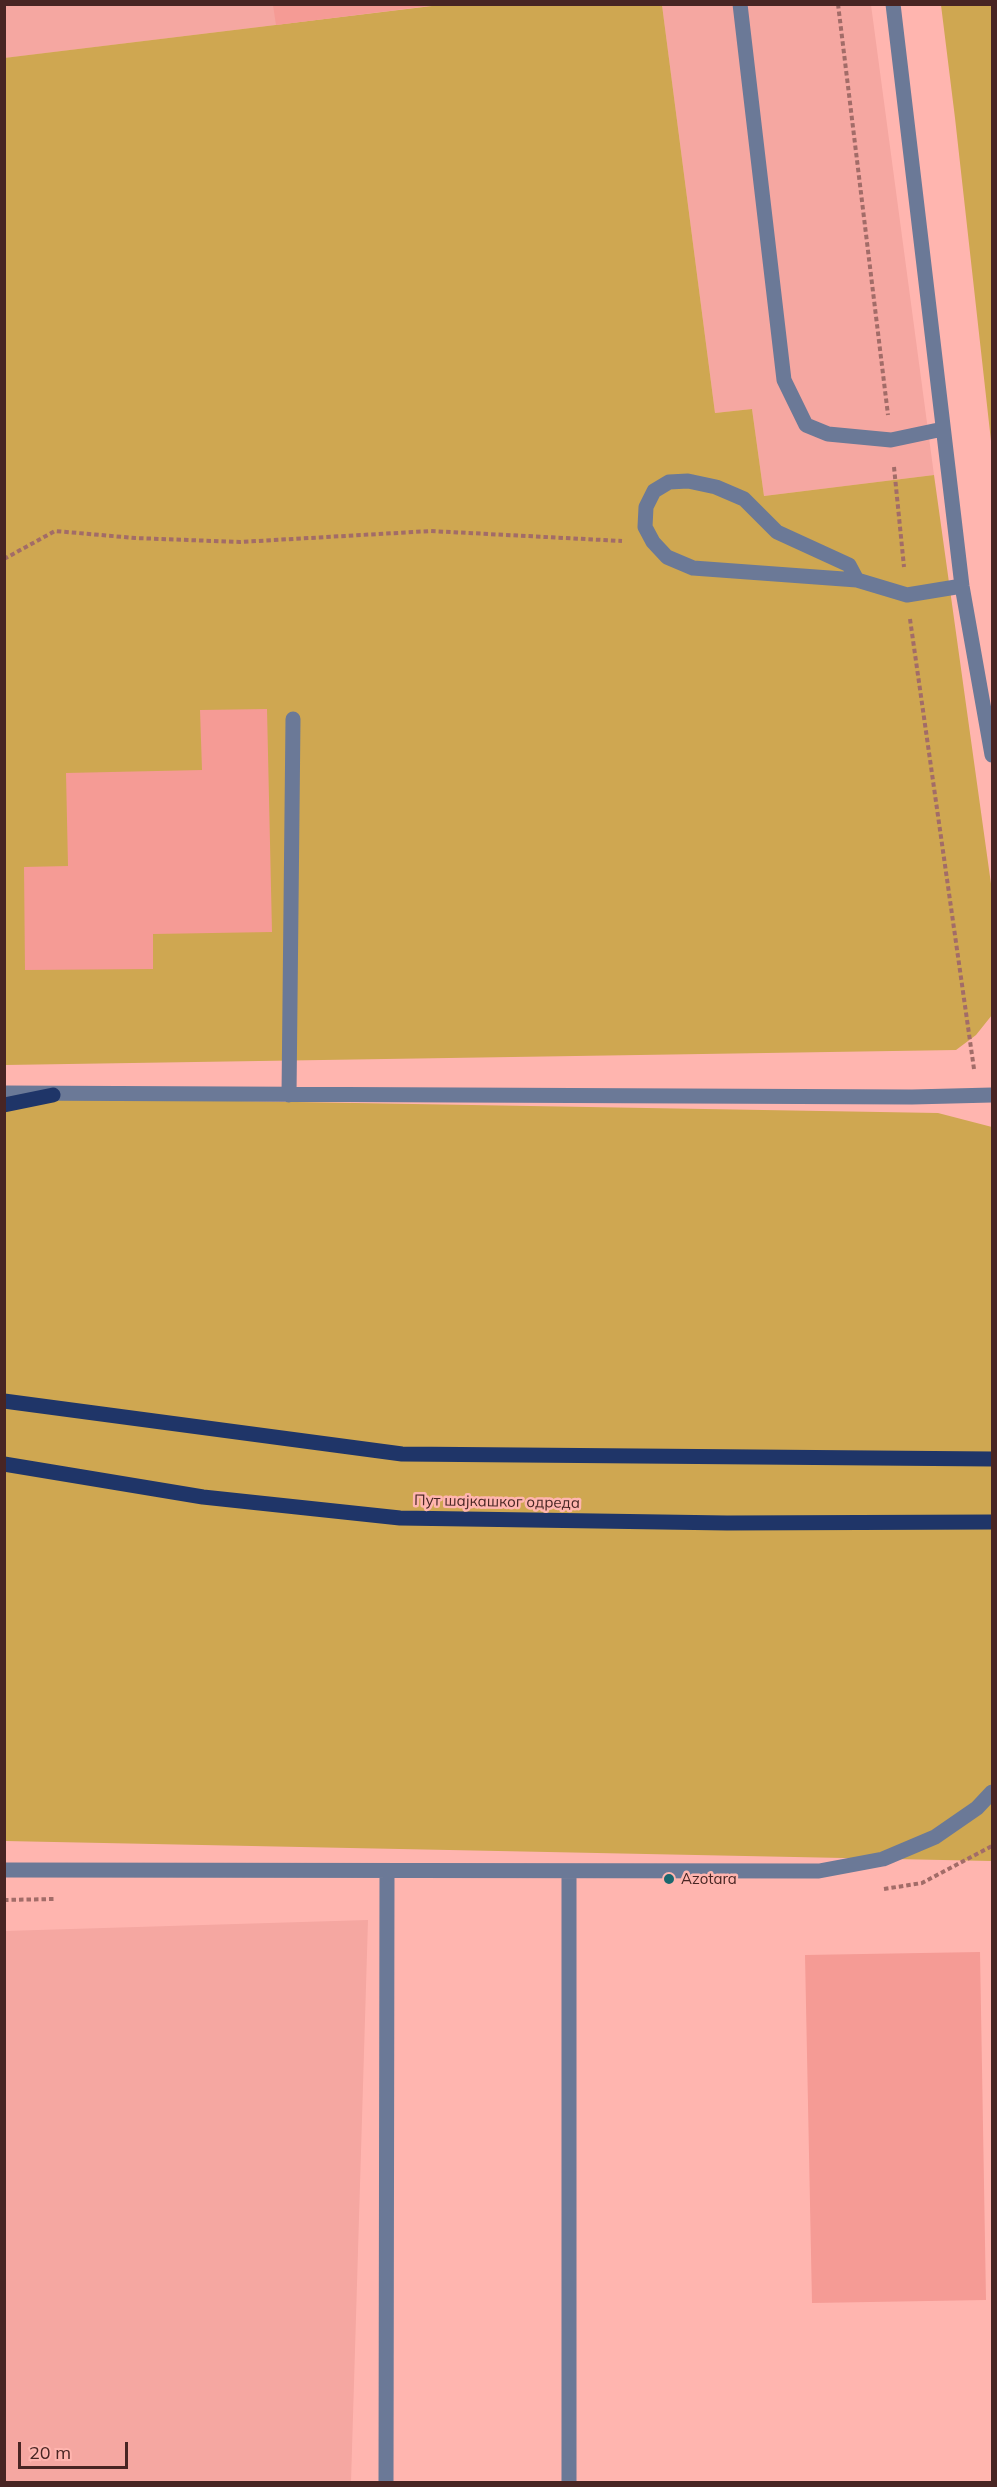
<!DOCTYPE html>
<html>
<head>
<meta charset="utf-8">
<style>
  body { margin:0 }
  #map { position:relative; width:997px; height:2487px; overflow:hidden; background:#ffb5af; font-family:Mulish,sans-serif }
  canvas { display:block }
  .frame { position:absolute; inset:0; border:6px solid #482523; pointer-events:none }
  .scale { position:absolute; left:18px; top:2442px; width:110px; height:27px; box-sizing:border-box; border:3px solid #482523; border-top:0; padding-left:8px; font-size:18px; line-height:21px; white-space:nowrap; color:#482523; -webkit-text-stroke:4px #ffb5af; paint-order:stroke }
</style>
</head>
<body>
<div id="map">
<canvas width="997" height="2487"></canvas>
<div class="frame"></div>
<div class="scale">20 m</div>
</div>
<script>
const ctx = document.querySelector('canvas').getContext('2d');
ctx.lineJoin = 'round';
function fill(path, color) { ctx.fillStyle = color; ctx.fill(path, 'evenodd'); }
const toPath = rows => new Path2D(rows.map(r => 'M' + r).join(''));
function trace(path, color, width, dash) { ctx.strokeStyle = color; ctx.lineWidth = width; ctx.lineCap = dash ? 'butt' : 'round'; ctx.setLineDash(dash || []); ctx.stroke(path); }
function label(font, color, halo, rows, align = 'center') {
  ctx.font = font + ' Mulish,sans-serif'; ctx.lineWidth = 5; ctx.setLineDash([]); ctx.textBaseline = 'middle'; ctx.strokeStyle = halo; ctx.fillStyle = color; for (const [text, x, y, turn = 0] of rows) {
    ctx.save(); ctx.translate(x, y); ctx.rotate((+turn || 0) * Math.PI / 180); ctx.textAlign = isNaN(turn) ? turn : align; if (halo) ctx.strokeText(text, 0, 0); ctx.fillText(text, 0, 0); ctx.restore();
  }
}
const built = toPath([
  [5,4,439,5,5,58],
  [662,5,871,5,934,475,764,496,752,409,715,413],
  [368,1920,351,2482,5,2482,5,1931]
]);
const green = toPath([
  [440,5,662,5,715,413,752,409,764,496,934,475,992,891,992,1015,976,1035,956,1050,5,1065,4,58],
  [941,5,992,5,992,450,955,118],
  [5,1097,938,1113,992,1127,992,1861,5,1841]
]);
const building = toPath([
  [273,5,428,5,428,6,276,25],
  [267,709,272,932,153,934,153,969,25,970,24,867,68,866,66,773,202,770,200,710],
  [980,1952,986,2300,812,2303,805,1955]
]);
const path = toPath([
  [838,4,888,415],
  [894,467,904,567],
  [4,559,55,531,135,538,240,542,431,531,622,541],
  [910,619,974,1069],
  [884,1889,922,1883,992,1846],
  [4,1900,55,1899]
]);
const minor = toPath([
  [740,4,784,380,806,425,828,434,891,440,943,429],
  [893,4,962,586,992,755],
  [857,580,849,565,777,532,744,499,716,487,688,481,669,482,654,491,646,507,645,527,653,542,667,557,693,568,857,580,907,595,962,586],
  [4,1093,912,1097,992,1095],
  [289,1095,293,719],
  [4,1870,819,1871,883,1859,935,1837,977,1808,992,1792],
  [569,1872,569,2482],
  [386,2482,387,1872]
]);
const major = toPath([
  [4,1105,53,1095],
  [4,1401,402,1454,992,1459],
  [4,1464,203,1497,400,1518,727,1523,992,1522]
]);
const markers = [
  [669,1879,6,"#1b676e"]
];
const streetNames = [
  ["Пут шајкашког одреда",497,1502,1]
];
const poiNames = [
  ["Azotara",681,1879]
];
fill(built, '#f5a7a1');
fill(green, '#cfa751');
fill(building, '#f59b95');
trace(path, '#a26c68', 4, [4.5, 3]);
trace(minor, '#6b7997', 15);
trace(major, '#1f3568', 15);
for (const [x, y, r, color] of markers) { const dot = new Path2D(); dot.arc(x, y, r, 0, 2 * Math.PI); ctx.fillStyle = color; ctx.fill(dot); trace(dot, '#ffb5af', 2); }
label('15px', '#482523', '#ffb5af', streetNames);
label('15px', '#482523', '#ffb5af', poiNames, 'left');
</script>
</body>
</html>
